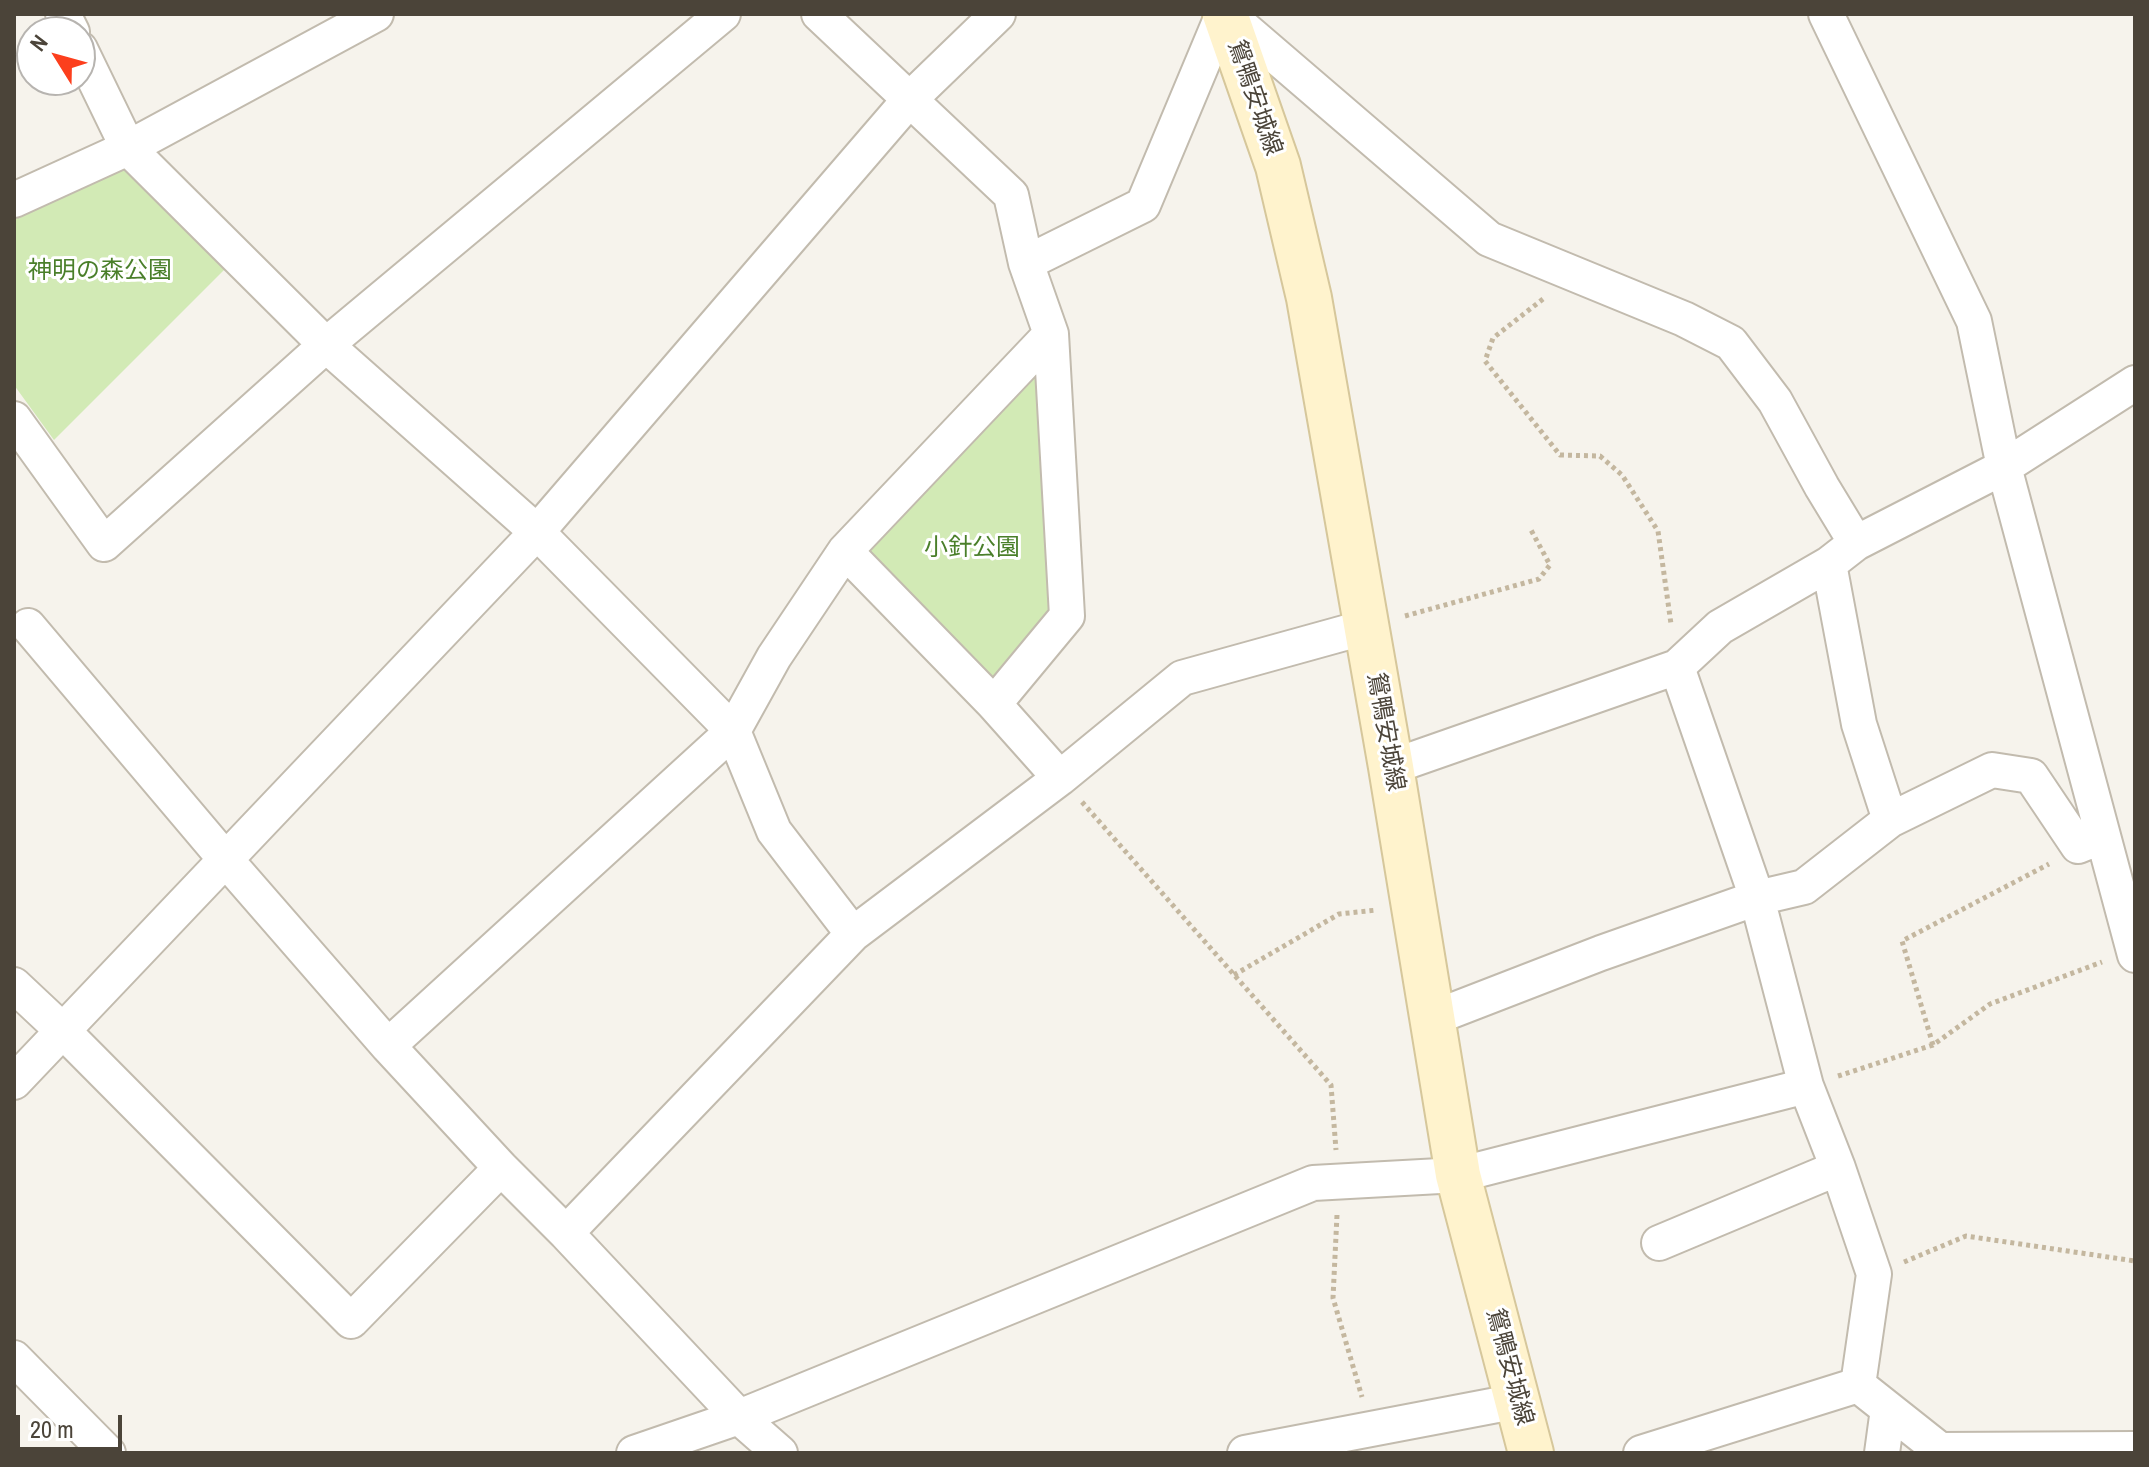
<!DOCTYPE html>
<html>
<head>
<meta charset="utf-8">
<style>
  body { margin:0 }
  #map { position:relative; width:2149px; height:1467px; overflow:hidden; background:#f6f3ec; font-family:"Archivo Narrow",sans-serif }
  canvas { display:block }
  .frame { position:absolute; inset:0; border:16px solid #4b4439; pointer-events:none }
  .north { position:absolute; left:16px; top:16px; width:80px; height:80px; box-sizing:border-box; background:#fff; border:2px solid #b7b4b0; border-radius:50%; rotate:307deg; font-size:22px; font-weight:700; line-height:32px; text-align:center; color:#4b4439 }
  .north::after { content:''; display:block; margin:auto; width:28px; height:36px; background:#fc3f1d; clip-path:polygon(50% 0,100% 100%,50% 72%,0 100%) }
  .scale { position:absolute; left:16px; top:1415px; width:106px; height:36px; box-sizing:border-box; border:4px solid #4b4439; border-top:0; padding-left:10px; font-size:24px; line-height:28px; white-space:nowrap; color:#4b4439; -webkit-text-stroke:6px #fff; paint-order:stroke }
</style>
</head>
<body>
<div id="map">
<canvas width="2149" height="1467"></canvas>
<div class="frame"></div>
<div class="north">N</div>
<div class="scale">20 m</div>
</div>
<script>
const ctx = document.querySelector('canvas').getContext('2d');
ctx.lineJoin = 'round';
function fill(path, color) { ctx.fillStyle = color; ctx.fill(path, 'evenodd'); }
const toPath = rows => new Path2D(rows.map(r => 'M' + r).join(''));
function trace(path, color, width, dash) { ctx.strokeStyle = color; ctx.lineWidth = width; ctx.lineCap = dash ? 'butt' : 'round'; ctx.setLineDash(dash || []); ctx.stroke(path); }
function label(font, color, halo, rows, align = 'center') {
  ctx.font = font + ' "Archivo Narrow","Noto Sans JP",sans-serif'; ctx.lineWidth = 6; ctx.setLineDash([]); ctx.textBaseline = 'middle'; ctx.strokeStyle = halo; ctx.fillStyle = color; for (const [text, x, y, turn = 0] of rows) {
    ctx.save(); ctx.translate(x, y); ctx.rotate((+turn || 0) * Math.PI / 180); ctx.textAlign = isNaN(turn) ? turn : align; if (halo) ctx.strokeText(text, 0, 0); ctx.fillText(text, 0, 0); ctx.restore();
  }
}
const green = toPath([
  [126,166,226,268,54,440,14,385,14,218],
  [1039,372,1055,608,989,681,857,547]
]);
const path = toPath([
  [1543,299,1493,338,1485,361,1560,455,1600,456,1622,475,1658,531,1671,624],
  [1405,616,1539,579,1550,565,1531,530],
  [1082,802,1331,1085,1336,1150],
  [1234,975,1339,914,1377,910],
  [1933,1045,1902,941,2049,864],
  [1838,1076,1933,1045,1990,1004,2102,962],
  [1337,1215,1333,1298,1362,1397],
  [1904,1262,1966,1236,2135,1261]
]);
const minor = toPath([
  [63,14,72,32],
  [819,14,1011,195,1026,263,1051,334,1067,616,994,704],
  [1227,14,1489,239,1684,319,1731,343,1775,401,1822,487,1856,543],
  [1826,14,1974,321,2004,467,2135,955],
  [80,49,128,148,326,345,537,532,733,731,774,831,853,934],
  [14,200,128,148,376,14],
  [1026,263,1143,205,1223,14],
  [14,419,104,544,326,345,723,14],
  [845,551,994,704,1060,778],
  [28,626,226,860,388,1046,501,1168,566,1233,739,1417,780,1453],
  [1677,667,1757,898,1806,1086,1838,1168,1874,1274,1858,1385],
  [1391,767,1677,667,1720,627,1829,564,1856,543,2004,467,2135,383],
  [1890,820,1992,770,2031,776,2078,846,2103,836],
  [14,985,63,1031,351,1321,501,1168],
  [1433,1018,1601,953,1757,898,1804,887,1890,820,1859,724,1829,564],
  [388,1046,733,731,774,657,845,551,1051,334],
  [14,1082,537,532,910,99,998,14],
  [566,1233,853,934,1060,778,1182,678,1366,627],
  [1659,1243,1838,1168],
  [14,1358,108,1453],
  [1858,1385,1940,1450,2135,1449],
  [634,1453,739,1417,1313,1183,1458,1175,1806,1086],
  [1245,1453,1518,1401],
  [1641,1453,1858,1385],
  [1882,1453,1888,1409]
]);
const secondary = toPath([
  [1225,14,1278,166,1309,298,1391,767,1458,1175,1531,1453]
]);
const streetNames = [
  ["鴛鴨安城線",1254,98,71],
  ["鴛鴨安城線",1385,732,80],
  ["鴛鴨安城線",1509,1367,75]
];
const parkNames = [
  ["神明の森公園",100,272],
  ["小針公園",972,549]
];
fill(green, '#d2eab5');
trace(minor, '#c2bbae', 38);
trace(secondary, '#d6c79b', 48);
trace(path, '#c4b79f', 5, [4, 4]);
trace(minor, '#fff', 34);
trace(secondary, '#fff3cd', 44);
label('24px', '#4b4439', '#fff', streetNames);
label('24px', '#4a7f2a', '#fff', parkNames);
</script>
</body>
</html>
